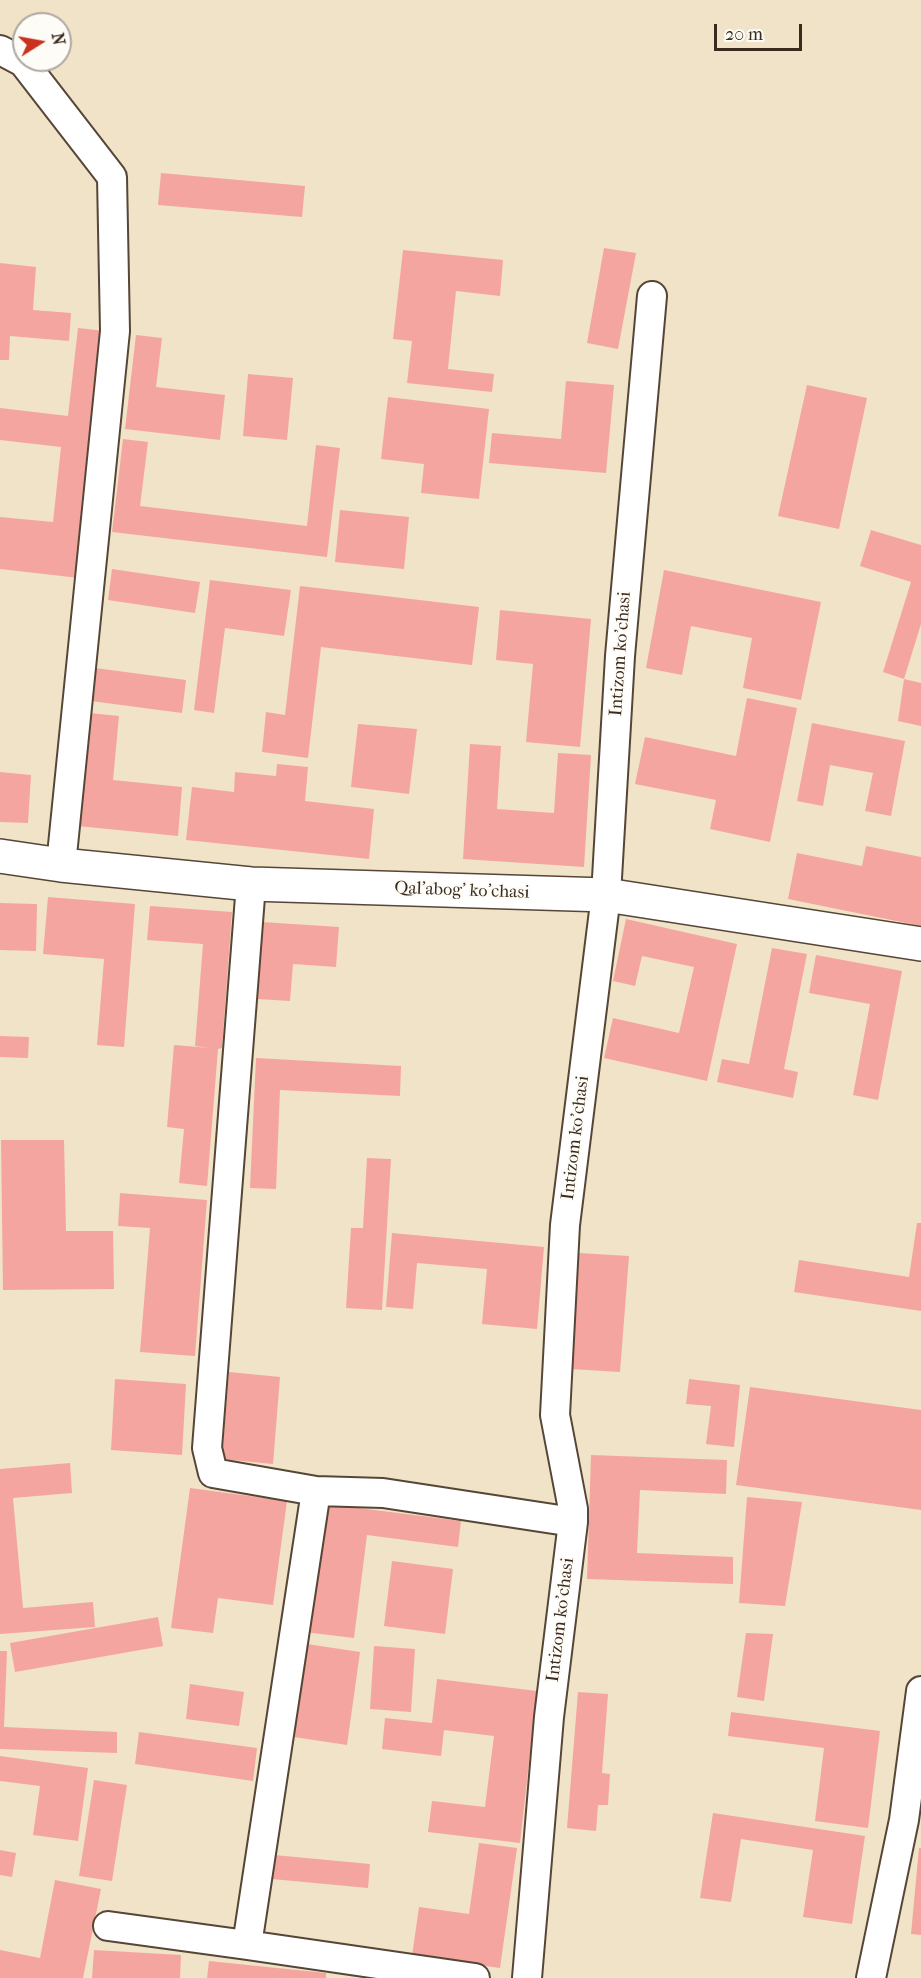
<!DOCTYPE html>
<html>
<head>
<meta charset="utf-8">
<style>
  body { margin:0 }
  #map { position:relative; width:921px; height:1978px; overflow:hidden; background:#f1e3c7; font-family:"IM FELL French Canon",serif }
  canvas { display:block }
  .north { position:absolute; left:12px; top:12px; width:60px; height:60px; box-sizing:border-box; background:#fdfcf7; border:2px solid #afa8a0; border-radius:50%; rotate:79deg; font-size:16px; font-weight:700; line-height:24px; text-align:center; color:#3b2a1e }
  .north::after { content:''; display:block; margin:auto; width:21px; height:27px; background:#c8321e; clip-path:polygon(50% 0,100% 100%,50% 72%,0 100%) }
  .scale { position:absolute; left:714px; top:24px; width:88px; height:27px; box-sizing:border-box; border:3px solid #3b2a1e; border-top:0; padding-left:8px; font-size:18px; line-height:21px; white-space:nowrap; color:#3b2a1e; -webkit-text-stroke:4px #fdfcf7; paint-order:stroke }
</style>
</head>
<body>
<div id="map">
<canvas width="921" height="1978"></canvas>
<div class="north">N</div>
<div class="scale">20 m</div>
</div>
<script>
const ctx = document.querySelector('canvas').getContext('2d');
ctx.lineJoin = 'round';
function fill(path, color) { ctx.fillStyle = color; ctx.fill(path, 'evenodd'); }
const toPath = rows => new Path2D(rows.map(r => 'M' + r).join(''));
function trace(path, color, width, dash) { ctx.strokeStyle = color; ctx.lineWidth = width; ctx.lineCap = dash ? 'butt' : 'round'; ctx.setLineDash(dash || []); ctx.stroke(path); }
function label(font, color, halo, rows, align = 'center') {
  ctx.font = font + ' "IM FELL French Canon",serif'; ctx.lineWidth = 4.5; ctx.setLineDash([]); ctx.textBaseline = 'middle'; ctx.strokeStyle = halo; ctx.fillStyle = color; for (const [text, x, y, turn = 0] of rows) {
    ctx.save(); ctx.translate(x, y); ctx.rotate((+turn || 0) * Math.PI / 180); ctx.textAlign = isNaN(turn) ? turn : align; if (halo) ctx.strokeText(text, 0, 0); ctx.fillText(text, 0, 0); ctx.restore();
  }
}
const building = toPath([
  [161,173,305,186,302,217,158,205],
  [604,248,636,253,618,349,587,343],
  [403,250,503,260,500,296,456,291,448,369,494,374,492,392,407,383,412,341,393,339],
  [0,263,36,267,33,310,71,313,69,341,10,336,9,360,0,360],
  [78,328,105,331,79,578,0,569,0,517,53,522,61,447,0,440,0,408,68,416],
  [136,335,162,338,156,387,225,395,220,440,125,429],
  [248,374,293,378,287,440,243,436],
  [566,381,614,385,606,473,489,463,492,433,561,439],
  [807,385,867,398,839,529,778,516],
  [388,397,489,409,479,499,421,493,424,464,381,459],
  [123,439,148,442,140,506,307,526,316,445,340,448,327,557,112,532],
  [340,510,409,517,404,569,335,562],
  [871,530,921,545,921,624,904,679,921,683,921,726,898,721,904,679,883,672,911,582,860,566],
  [112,569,200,582,195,613,108,600],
  [664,570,821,602,801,700,743,688,752,638,691,626,682,675,646,668],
  [210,580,291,590,284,636,225,628,214,713,194,710],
  [300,586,479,607,472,665,321,647,308,758,262,752,266,712,285,715],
  [500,610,591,619,580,747,526,742,533,664,496,660],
  [95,668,186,680,182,713,91,701],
  [747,698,797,708,770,842,710,829,716,800,635,784,645,737,736,756],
  [89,713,119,716,113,780,182,787,178,836,78,826],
  [812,723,905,741,891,816,865,811,873,773,830,765,823,806,797,801],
  [358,724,417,729,409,794,351,787],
  [470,744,501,746,497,809,554,813,558,753,591,755,584,867,463,859],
  [277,764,308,767,305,801,374,809,369,859,186,840,192,787,234,792,235,772,276,776],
  [0,772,31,775,28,823,0,822],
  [866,846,921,857,921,926,788,899,797,853,862,866],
  [48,897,135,904,124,1047,97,1045,104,959,43,954],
  [0,903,37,904,36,951,0,950],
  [150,906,232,912,222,1048,218,1049,207,1186,179,1183,184,1129,167,1127,174,1045,210,1048,195,1046,203,944,147,940],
  [626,919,737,944,707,1081,604,1058,613,1018,679,1033,694,967,642,956,635,986,613,981],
  [262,922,339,927,336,967,293,964,290,1001,257,999],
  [772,948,807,954,784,1069,798,1072,793,1098,717,1082,722,1059,749,1064],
  [816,955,902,971,878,1100,853,1095,870,1004,809,993],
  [0,1036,29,1037,28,1058,0,1057],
  [256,1058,401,1066,400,1096,280,1090,276,1189,250,1188],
  [1,1140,64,1140,66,1231,113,1231,114,1289,3,1290],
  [367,1158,391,1159,382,1310,346,1308,351,1228,363,1228],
  [120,1193,207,1200,195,1356,140,1352,150,1228,118,1226],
  [917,1223,921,1223,921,1311,794,1292,799,1260,909,1277],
  [392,1233,544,1247,537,1329,482,1324,487,1269,417,1263,413,1309,386,1307],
  [579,1253,629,1256,620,1372,571,1369],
  [229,1372,280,1377,273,1464,222,1459],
  [115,1379,186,1384,182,1455,111,1450],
  [689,1379,740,1385,734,1447,706,1444,711,1406,686,1404],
  [750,1387,921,1410,921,1510,736,1485],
  [591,1455,727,1460,726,1494,640,1490,637,1553,733,1557,733,1584,587,1579],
  [70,1463,72,1493,13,1498,23,1608,93,1602,95,1627,0,1634,0,1469],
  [190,1488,287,1501,273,1605,218,1598,213,1633,171,1628],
  [747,1497,802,1502,785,1606,739,1603],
  [320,1503,461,1521,458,1547,367,1535,354,1638,304,1632],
  [392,1561,453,1569,445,1634,384,1626],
  [158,1617,163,1646,15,1672,10,1643],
  [746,1633,773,1634,764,1701,737,1697],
  [307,1644,360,1652,347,1745,294,1737],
  [374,1646,415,1649,411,1712,370,1709],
  [0,1651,7,1651,4,1727,117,1732,117,1753,0,1749],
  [437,1679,537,1691,520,1843,428,1832,432,1801,485,1807,494,1736,444,1730,441,1756,382,1749,385,1718,432,1723],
  [190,1684,244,1692,239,1726,186,1719],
  [578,1692,608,1694,602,1773,610,1774,608,1805,598,1805,596,1831,567,1828],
  [731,1712,880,1731,868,1828,815,1821,824,1748,728,1736],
  [139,1732,257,1748,253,1781,135,1764],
  [0,1756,88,1768,78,1841,33,1835,40,1786,0,1781],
  [94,1780,127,1785,112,1881,79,1876],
  [713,1813,865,1836,852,1924,803,1917,813,1850,741,1839,731,1902,700,1898],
  [479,1843,517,1848,500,1968,412,1956,419,1907,469,1914],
  [919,1848,921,1848,921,1935,911,1934],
  [0,1850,16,1853,12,1877,0,1875],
  [274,1855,370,1864,368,1888,272,1879],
  [55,1880,101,1889,83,1978,0,1978,0,1950,40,1958],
  [94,1950,181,1955,180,1978,92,1978],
  [209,1961,326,1973,326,1978,207,1978]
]);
const minor = toPath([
  [0,50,23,62,112,177,115,331,61,865],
  [251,884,207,1448,213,1473,316,1491],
  [108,1926,247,1945],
  [475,1978,247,1945,316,1491,383,1493,573,1522],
  [527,1978,549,1717,573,1522,573,1509,555,1415,565,1225,606,895,620,656,652,296],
  [871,1978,904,1820,921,1691]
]);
const tertiary = toPath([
  [0,856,61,865,251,884,606,895,921,944]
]);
const streetNames = [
  ["Intizom ko'chasi",621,654,-86],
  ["Qal'abog' ko'chasi",462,891,2],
  ["Intizom ko'chasi",576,1138,-83],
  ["Intizom ko'chasi",561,1620,-83]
];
fill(building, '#f5a5a0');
trace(minor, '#564637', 32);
trace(tertiary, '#564637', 36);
trace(minor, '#fff', 28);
trace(tertiary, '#fff', 33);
label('18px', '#3b2a1e', '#fdfcf7', streetNames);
</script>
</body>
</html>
